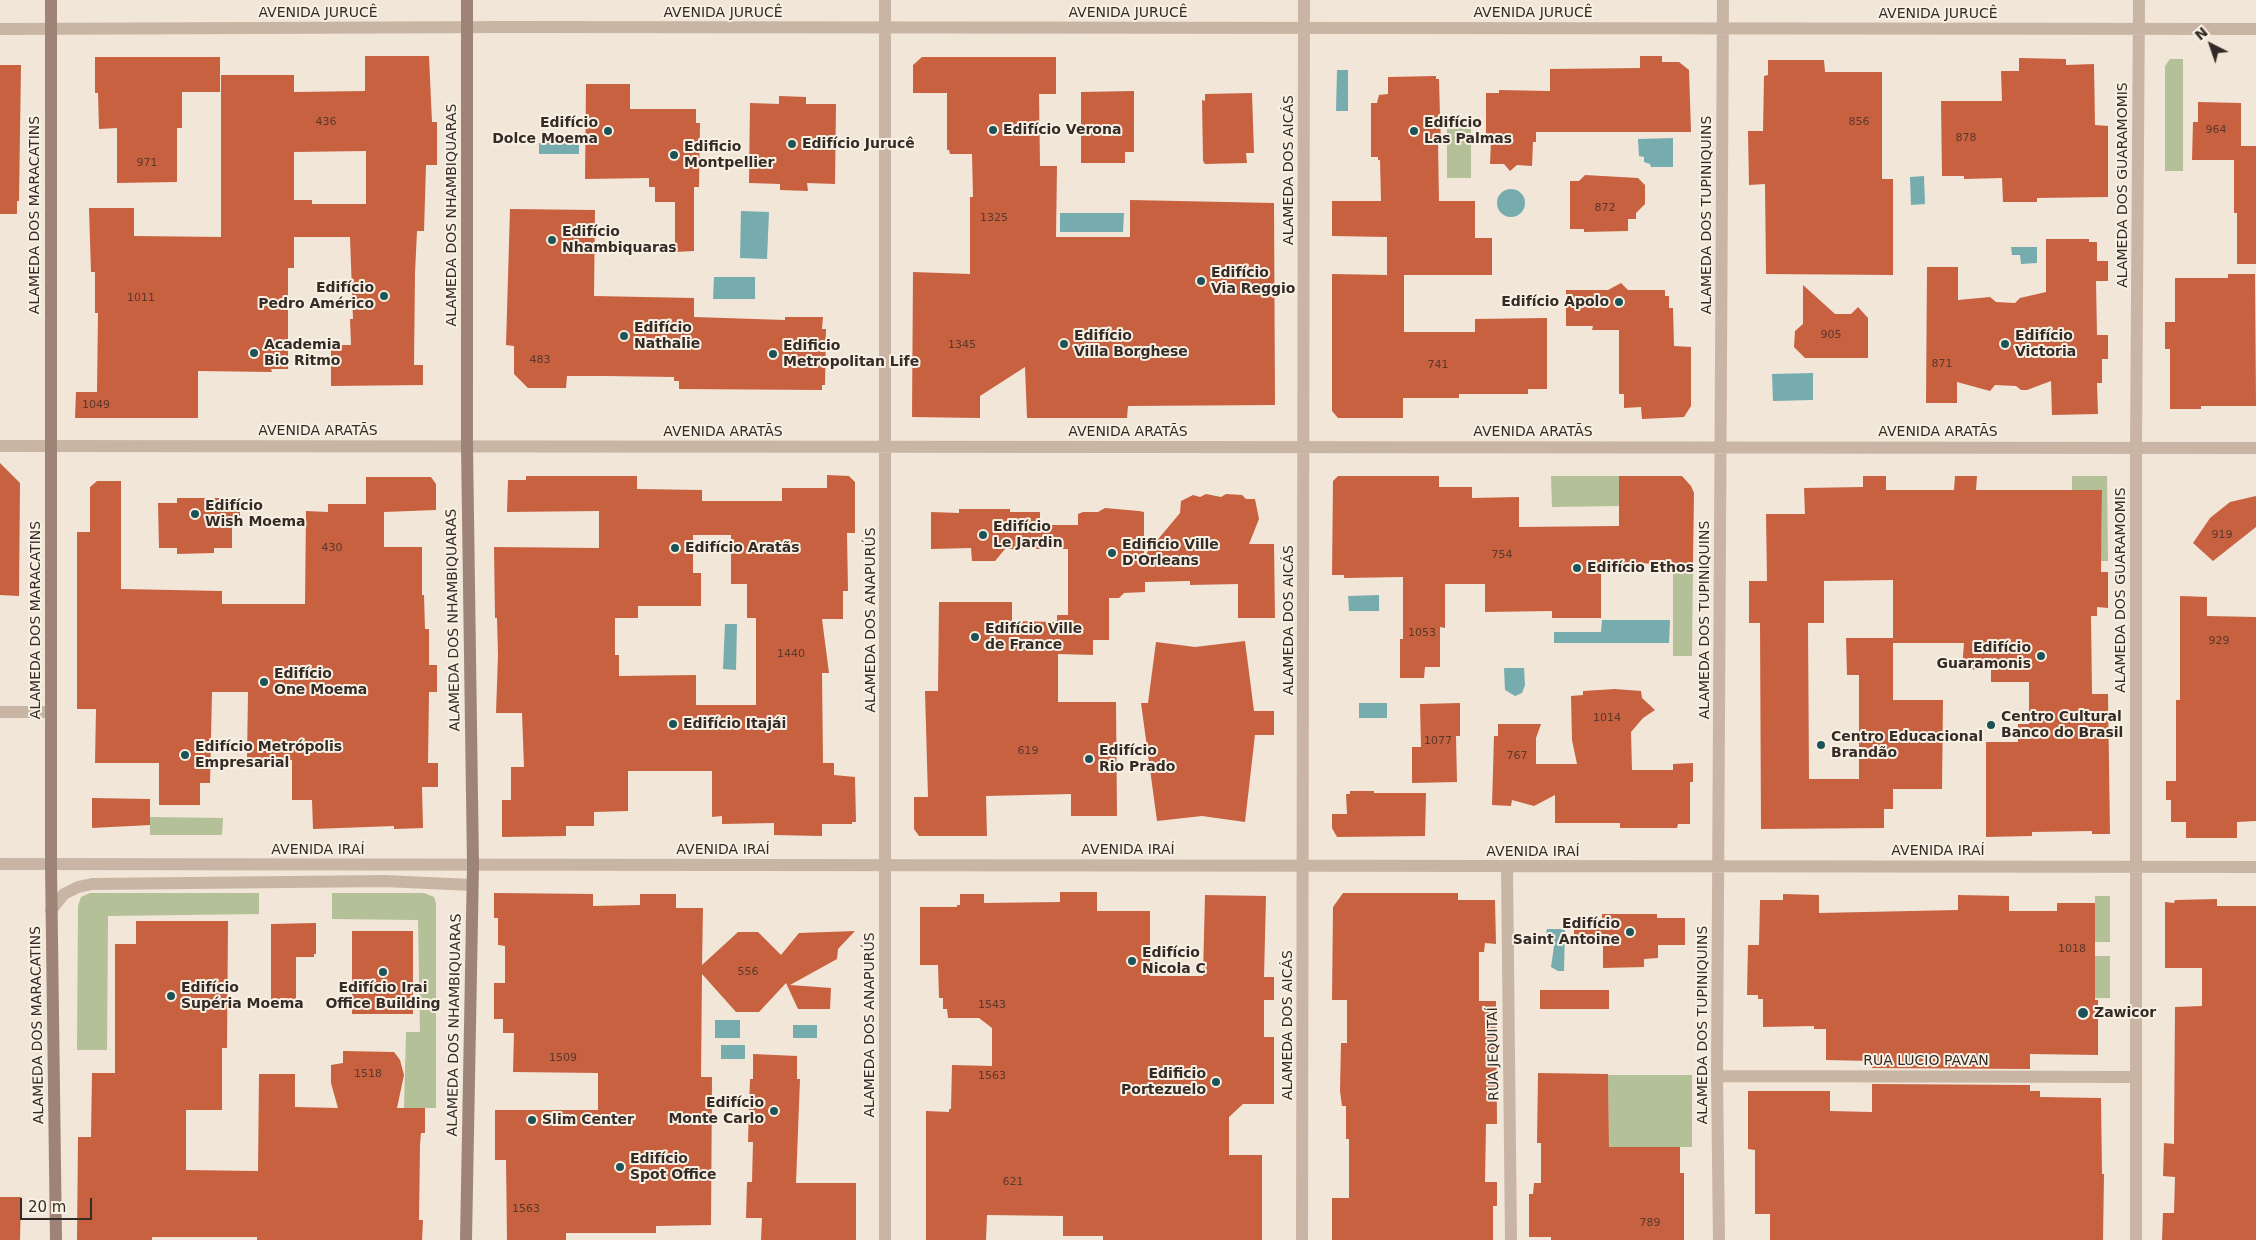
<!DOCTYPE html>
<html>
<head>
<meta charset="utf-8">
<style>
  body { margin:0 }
  #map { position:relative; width:2256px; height:1240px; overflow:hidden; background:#f1e6d8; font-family:"DejaVu Sans",sans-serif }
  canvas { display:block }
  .north { position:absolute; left:2186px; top:20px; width:50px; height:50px; -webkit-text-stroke:4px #f9f0e4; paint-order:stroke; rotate:319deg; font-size:14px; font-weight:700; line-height:20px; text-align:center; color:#352b26 }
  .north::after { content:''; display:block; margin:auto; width:18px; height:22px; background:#352b26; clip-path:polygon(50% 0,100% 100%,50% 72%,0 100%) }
  .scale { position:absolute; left:20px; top:1198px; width:72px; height:22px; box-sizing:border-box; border:2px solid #352b26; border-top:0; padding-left:6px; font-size:15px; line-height:18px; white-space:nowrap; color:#352b26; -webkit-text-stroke:4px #f9f0e4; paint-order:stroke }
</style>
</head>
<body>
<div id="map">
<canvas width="2256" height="1240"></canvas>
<div class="north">N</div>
<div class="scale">20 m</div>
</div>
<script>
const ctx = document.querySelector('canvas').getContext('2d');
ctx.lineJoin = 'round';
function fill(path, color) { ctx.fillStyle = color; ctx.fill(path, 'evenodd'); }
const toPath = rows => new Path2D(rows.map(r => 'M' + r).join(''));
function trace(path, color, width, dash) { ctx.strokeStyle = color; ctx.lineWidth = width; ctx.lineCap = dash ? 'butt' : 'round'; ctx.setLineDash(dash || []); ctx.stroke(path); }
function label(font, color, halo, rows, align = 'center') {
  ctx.font = font + ' "DejaVu Sans",sans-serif'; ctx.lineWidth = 4; ctx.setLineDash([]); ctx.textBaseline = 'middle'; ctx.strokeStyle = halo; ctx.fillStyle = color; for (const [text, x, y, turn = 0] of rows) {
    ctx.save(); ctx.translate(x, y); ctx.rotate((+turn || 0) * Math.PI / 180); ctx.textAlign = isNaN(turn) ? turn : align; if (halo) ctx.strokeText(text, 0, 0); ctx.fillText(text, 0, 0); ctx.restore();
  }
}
const green = toPath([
  [2170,59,2183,59,2183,171,2165,171,2165,66],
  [1447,119,1471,119,1471,178,1447,178],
  [1551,476,1619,476,1619,506,1552,507],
  [2072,476,2107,476,2108,561,2101,561,2102,490,2072,490],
  [1693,563,1692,656,1673,656,1673,564],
  [150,817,223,818,222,835,150,835],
  [90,893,259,893,259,914,108,916,107,1050,77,1050,78,906,81,897],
  [332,893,424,893,434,897,436,903,436,1108,404,1108,406,1032,420,1032,418,920,332,919],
  [2095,896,2110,896,2110,942,2095,942],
  [2095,956,2110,956,2110,998,2095,998],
  [1608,1075,1692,1075,1692,1147,1609,1147]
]);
const water = toPath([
  [1337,70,1348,70,1348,111,1336,111],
  [1673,138,1673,167,1651,167,1650,164,1644,162,1644,157,1639,156,1638,139],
  [539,143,579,143,579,154,539,154],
  [1924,176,1925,204,1911,205,1910,177],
  '1497 203a14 14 0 1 1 28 0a14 14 0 1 1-28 0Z',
  [741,211,769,212,767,259,740,258],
  [1060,213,1124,213,1123,232,1060,232],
  [2011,247,2037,247,2037,263,2021,264,2020,255,2012,255],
  [714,277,755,277,755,299,713,299],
  [1813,373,1813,400,1773,401,1772,374],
  [1379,595,1379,611,1349,611,1348,596],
  [1602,620,1670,620,1669,643,1554,643,1554,632,1601,632],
  [725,624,737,624,736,670,723,669],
  [1504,668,1524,668,1525,685,1522,693,1515,696,1505,690],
  [1359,703,1387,703,1387,718,1359,718],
  [1547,929,1565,929,1564,971,1558,971,1551,967,1554,946,1552,939,1546,933],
  [715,1020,740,1020,740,1038,715,1038],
  [793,1025,817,1025,817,1038,793,1038],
  [721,1045,745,1045,745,1059,721,1059]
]);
const building = toPath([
  [365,56,429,56,432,122,437,122,437,165,426,165,424,231,417,231,415,273,414,365,423,365,423,385,331,386,331,345,351,345,350,319,353,319,350,237,294,237,294,268,288,268,288,369,271,369,272,372,198,371,198,418,75,418,76,392,97,392,98,313,95,313,95,272,91,272,89,208,134,208,134,236,221,237,221,75,294,75,294,92,365,91],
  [366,151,366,204,312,204,312,200,294,200,294,152],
  [1640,56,1662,56,1662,62,1679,62,1689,70,1691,132,1536,132,1536,142,1533,142,1532,166,1517,165,1510,171,1504,164,1490,164,1491,141,1486,142,1486,93,1499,93,1499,90,1550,91,1550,69,1640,68],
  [95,57,220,57,220,92,182,92,182,128,177,128,177,182,117,183,117,128,99,129,98,93,95,93],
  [922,57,1056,57,1056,94,1039,94,1040,166,1057,166,1056,237,1130,237,1130,200,1274,203,1275,405,1128,406,1127,418,1027,418,1025,367,980,396,980,418,912,417,913,272,970,274,970,197,973,197,972,154,950,154,949,150,947,150,947,93,913,93,913,65],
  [2019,58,2066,59,2066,65,2094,64,2095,125,2108,126,2108,197,2037,198,2037,202,2003,202,2002,178,1964,179,1964,176,1942,176,1941,101,2002,101,2001,71,2019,71],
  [1768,60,1824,60,1825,72,1882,72,1882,179,1893,179,1893,275,1766,274,1765,184,1749,185,1748,131,1763,131,1764,76,1768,75],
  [0,65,21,65,19,201,17,201,17,214,0,214],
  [1436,76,1436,79,1439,79,1440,117,1441,142,1438,142,1439,201,1475,201,1475,238,1492,238,1492,275,1404,275,1404,332,1475,332,1475,319,1547,318,1547,389,1528,389,1528,394,1459,394,1459,398,1403,398,1403,418,1338,418,1332,411,1332,274,1387,275,1387,237,1332,236,1332,201,1381,201,1380,160,1378,160,1378,157,1371,157,1371,103,1377,103,1379,95,1388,94,1388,77],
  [586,84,630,84,630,109,696,109,696,123,700,123,699,187,694,187,694,251,675,252,675,202,655,202,655,187,649,187,649,178,585,179],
  [1134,91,1134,152,1125,152,1125,163,1081,163,1081,92],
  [1252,93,1254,153,1246,153,1247,163,1205,164,1203,161,1202,100,1205,101,1205,94],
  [779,96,806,97,806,104,836,104,835,184,807,183,808,191,780,190,780,184,749,183,750,103,779,104],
  [2198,102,2241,103,2241,146,2256,146,2256,264,2237,264,2237,213,2234,213,2234,160,2192,160,2193,122,2198,122],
  [1585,175,1638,178,1645,185,1645,204,1636,213,1636,219,1628,219,1628,231,1584,232,1584,229,1570,229,1570,181,1579,181],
  [510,209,595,210,594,296,694,298,694,317,785,320,785,317,823,317,822,329,826,329,825,385,822,385,822,390,679,389,679,381,674,381,674,377,606,376,567,376,566,388,528,388,514,374,514,346,506,345],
  [2046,239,2089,239,2089,242,2097,242,2097,261,2108,261,2108,281,2096,281,2097,335,2108,335,2108,359,2102,359,2102,383,2097,383,2098,414,2052,415,2051,381,2027,390,2021,390,2016,386,1995,385,1990,391,1957,382,1957,403,1926,403,1927,267,1958,267,1958,300,1990,297,1996,302,2015,303,2020,298,2046,292],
  [2228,274,2255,274,2256,406,2201,406,2201,409,2170,409,2170,349,2165,349,2165,322,2175,322,2175,278,2228,278],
  [1621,283,1628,290,1665,290,1665,296,1669,296,1669,308,1673,308,1674,346,1691,347,1691,406,1684,417,1642,419,1641,407,1624,408,1624,394,1619,394,1619,330,1592,330,1593,326,1566,326,1566,290,1608,290],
  [1803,285,1835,314,1851,314,1858,307,1868,318,1868,358,1805,358,1794,347,1795,331,1803,324],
  [0,463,20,483,19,596,0,595],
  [827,475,849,476,855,482,855,533,847,533,848,591,843,591,843,619,822,619,829,673,822,673,823,763,834,763,834,775,855,777,856,822,852,822,852,824,822,824,822,836,774,835,774,823,722,824,722,816,712,817,712,771,628,771,628,811,594,812,594,826,566,826,566,836,502,837,502,800,511,800,511,767,524,767,522,713,496,713,498,655,497,618,495,618,494,547,599,548,599,511,507,512,508,480,526,480,526,476,637,476,637,489,702,490,702,501,782,501,782,488,827,488],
  [693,535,731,535,731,584,747,584,747,618,756,618,756,705,696,705,696,675,619,676,619,655,615,655,615,618,638,618,638,606,701,606,701,573,693,573],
  [1338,476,1439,476,1439,487,1472,487,1472,498,1519,497,1519,527,1619,526,1619,476,1682,476,1691,486,1694,493,1693,563,1601,564,1601,618,1552,618,1552,611,1485,612,1485,584,1445,584,1445,628,1440,627,1440,667,1425,667,1424,678,1400,678,1400,639,1403,639,1403,577,1344,578,1344,575,1332,575,1333,481],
  [1863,476,1886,476,1886,490,1954,490,1955,476,1977,476,1976,490,2102,490,2101,572,2108,572,2108,608,2097,607,2097,616,2091,616,2092,694,2108,694,2110,834,2092,834,2092,831,2032,832,2032,836,1986,837,1986,742,2018,742,2018,724,2029,724,2029,682,1991,682,1991,670,1962,669,1964,643,1893,643,1893,580,1824,581,1824,623,1808,623,1809,779,1859,779,1859,675,1847,675,1846,638,1893,638,1893,700,1943,700,1942,789,1893,789,1893,809,1884,809,1884,828,1761,829,1760,623,1749,623,1749,581,1767,581,1766,514,1805,514,1804,488,1863,487],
  [366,477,431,477,436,484,436,510,384,512,384,547,422,547,422,595,424,595,425,629,429,629,429,665,437,665,437,692,429,692,428,763,438,763,438,787,422,787,423,828,394,829,394,826,313,829,312,800,292,800,292,760,247,760,248,692,212,692,210,783,200,783,200,805,159,805,159,763,95,763,96,709,77,709,77,532,90,532,90,487,97,481,121,481,121,589,222,591,222,604,305,604,306,511,328,512,328,504,366,504],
  [1206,494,1221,497,1226,494,1242,495,1246,499,1255,499,1259,519,1249,544,1274,544,1275,618,1238,618,1238,584,1190,585,1190,581,1145,582,1145,592,1124,593,1119,598,1109,598,1109,640,1093,640,1093,655,1058,654,1058,702,1116,702,1117,816,1071,816,1071,794,986,796,987,836,919,836,914,829,914,797,928,797,925,691,938,691,939,602,1012,602,1012,621,1057,622,1057,615,1068,615,1068,549,1005,549,995,561,972,561,971,548,931,549,931,512,959,513,959,509,1010,509,1010,512,1040,512,1040,525,1078,525,1078,514,1083,512,1098,512,1105,508,1139,511,1144,512,1144,556,1180,513,1181,501,1193,495,1200,497],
  [2256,496,2256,527,2213,561,2193,543,2210,518,2230,502],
  [177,498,240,498,240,526,232,526,232,548,214,548,214,553,177,554,177,548,159,548,158,503,177,503],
  [2180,596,2207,597,2207,616,2256,617,2256,821,2237,822,2237,838,2186,838,2186,822,2171,822,2171,800,2166,800,2166,781,2176,781,2176,700,2180,700],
  [1245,641,1254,711,1274,711,1274,735,1255,735,1245,822,1202,816,1157,821,1141,703,1148,703,1156,642,1195,647],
  [1615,689,1641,691,1642,698,1655,710,1643,718,1631,732,1632,770,1673,770,1673,764,1693,763,1693,782,1690,782,1690,824,1678,824,1677,828,1620,828,1620,823,1555,823,1555,795,1534,806,1512,800,1511,806,1492,805,1494,736,1498,736,1498,724,1541,724,1536,738,1536,764,1577,764,1572,740,1571,696,1583,695,1583,691],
  [1460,703,1460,736,1456,736,1457,782,1412,783,1412,747,1421,747,1420,704],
  [1350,791,1374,791,1374,793,1426,793,1425,836,1337,837,1332,828,1332,814,1347,814,1346,794,1350,794],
  [92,798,150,799,150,825,92,828],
  [1060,892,1097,892,1097,911,1150,911,1150,976,1203,976,1205,895,1266,896,1264,977,1274,977,1274,1000,1264,1000,1264,1037,1274,1037,1274,1104,1243,1104,1229,1117,1229,1155,1262,1155,1262,1240,1103,1240,1103,1236,1063,1236,1063,1216,987,1215,986,1240,926,1240,926,1111,949,1112,949,1109,951,1109,952,1065,992,1066,992,1028,979,1018,948,1018,947,1009,943,1009,943,998,939,998,938,965,920,965,920,907,957,907,957,905,960,905,960,894,984,894,984,903,1060,902],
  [494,893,593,894,593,906,640,905,640,894,676,894,676,908,703,908,702,965,738,932,758,932,781,955,799,933,855,931,838,949,837,959,790,985,831,988,830,1009,798,1009,786,983,759,1012,736,1012,702,974,701,1077,712,1077,711,1225,656,1226,656,1233,566,1233,566,1240,507,1240,506,1160,495,1160,495,1110,598,1110,598,1073,513,1072,514,1033,503,1033,503,1019,494,1019,494,983,505,983,505,946,498,945,498,918,494,918],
  [1343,893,1458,893,1458,900,1495,900,1496,944,1485,943,1484,952,1479,952,1479,1001,1496,1001,1497,1124,1486,1124,1485,1182,1497,1182,1497,1206,1493,1206,1493,1240,1332,1240,1332,1198,1349,1198,1349,1139,1346,1139,1346,1106,1342,1106,1340,1091,1341,1043,1347,1043,1347,1000,1332,1000,1333,907],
  [1783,894,1819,895,1819,913,1958,910,1958,895,2009,896,2009,911,2057,911,2057,903,2095,903,2095,1000,2098,1000,2098,1055,2030,1054,2030,1069,1872,1068,1872,1061,1826,1060,1826,1029,1814,1029,1814,1026,1763,1027,1763,999,1758,999,1758,995,1747,995,1748,945,1759,945,1760,900,1783,900],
  [2217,899,2217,906,2256,906,2256,1240,2162,1240,2163,1213,2174,1213,2175,1177,2163,1176,2164,1143,2174,1144,2175,1007,2202,1006,2202,968,2165,968,2165,902,2174,903,2175,900],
  [1602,914,1657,914,1657,918,1685,918,1685,945,1658,945,1658,958,1644,959,1644,967,1603,968,1603,945,1574,945,1574,919,1602,919],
  [136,921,228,921,227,1048,222,1048,222,1110,186,1110,186,1170,258,1171,259,1074,295,1074,295,1107,338,1108,331,1083,331,1065,343,1063,343,1051,394,1052,400,1060,404,1075,397,1108,425,1108,425,1133,421,1133,420,1145,419,1220,423,1220,422,1240,257,1240,257,1237,152,1237,152,1240,77,1240,78,1137,91,1137,92,1073,115,1073,115,944,136,944],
  [316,923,316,954,314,954,314,957,296,957,296,1000,271,1000,271,924],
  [352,931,413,931,413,1014,352,1014],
  [1540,990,1609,990,1609,1009,1540,1009],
  [753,1054,797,1056,797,1079,800,1079,796,1183,856,1183,856,1240,761,1240,762,1218,746,1218,747,1182,752,1182,753,1142,748,1142,750,1079,753,1079],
  [1538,1073,1608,1074,1609,1147,1680,1147,1680,1173,1684,1173,1684,1240,1551,1240,1551,1237,1529,1237,1529,1194,1533,1194,1534,1183,1541,1183,1541,1143,1537,1143],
  [1872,1084,2030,1085,2030,1091,2040,1091,2040,1097,2101,1098,2102,1174,2104,1174,2103,1240,1770,1240,1770,1214,1755,1214,1755,1150,1748,1149,1748,1091,1830,1091,1830,1111,1872,1112],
  [0,1197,21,1197,20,1240,0,1240]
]);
const lane = toPath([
  [0,712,51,712]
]);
const street = toPath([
  [885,0,885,1240],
  [0,29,508,27,2256,29],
  [0,446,2256,448],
  [0,864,2256,867],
  [1507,867,1511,1240],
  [51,910,64,894,78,887,92,884,385,881,472,885],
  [1717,1076,2136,1077],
  [1302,1240,1304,0],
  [1719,1240,1717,1076,1723,0],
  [2136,1240,2136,447,2139,0]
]);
const secondary = toPath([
  [51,0,51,865,56,1240],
  [466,1240,473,865,467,446,467,0]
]);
const markers = [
  [993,130,5,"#1b5357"],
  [608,131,5,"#1b5357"],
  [1414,131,5,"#1b5357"],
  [792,144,5,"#1b5357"],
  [674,155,5,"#1b5357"],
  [552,240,5,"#1b5357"],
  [1201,281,5,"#1b5357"],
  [384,296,5,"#1b5357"],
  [1619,302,5,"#1b5357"],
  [624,336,5,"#1b5357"],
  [1064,344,5,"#1b5357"],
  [2005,344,5,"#1b5357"],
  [254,353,5,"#1b5357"],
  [773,354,5,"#1b5357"],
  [195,514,5,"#1b5357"],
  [983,535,5,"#1b5357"],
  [675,548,5,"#1b5357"],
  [1112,553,5,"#1b5357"],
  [1577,568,5,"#1b5357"],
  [975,637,5,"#1b5357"],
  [2041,656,5,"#1b5357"],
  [264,682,5,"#1b5357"],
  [673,724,5,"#1b5357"],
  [1991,725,5,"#1b5357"],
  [1821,745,5,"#1b5357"],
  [185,755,5,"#1b5357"],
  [1089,759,5,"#1b5357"],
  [1630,932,5,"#1b5357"],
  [1132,961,5,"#1b5357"],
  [383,972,5,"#1b5357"],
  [171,996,5,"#1b5357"],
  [2083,1013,6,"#1b5357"],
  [1216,1082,5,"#1b5357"],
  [774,1111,5,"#1b5357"],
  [532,1120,5,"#1b5357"],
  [620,1167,5,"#1b5357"]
];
const numberNames = [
  ["436",326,122],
  ["856",1859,122],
  ["964",2216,130],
  ["878",1966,138],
  ["971",147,163],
  ["872",1605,208],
  ["1325",994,218],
  ["1011",141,298],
  ["905",1831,335],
  ["1345",962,345],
  ["483",540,360],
  ["871",1942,364],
  ["741",1438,365],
  ["1049",96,405],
  ["919",2222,535],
  ["430",332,548],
  ["754",1502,555],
  ["1053",1422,633],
  ["929",2219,641],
  ["1440",791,654],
  ["1014",1607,718],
  ["1077",1438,741],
  ["619",1028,751],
  ["767",1517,756],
  ["1018",2072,949],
  ["556",748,972],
  ["1543",992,1005],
  ["1509",563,1058],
  ["1518",368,1074],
  ["1563",992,1076],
  ["621",1013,1182],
  ["1563",526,1209],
  ["789",1650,1223]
];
const streetNames = [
  ["AVENIDA JURUCÊ",318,13],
  ["AVENIDA JURUCÊ",723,13],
  ["AVENIDA JURUCÊ",1128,13],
  ["AVENIDA JURUCÊ",1533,13],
  ["AVENIDA JURUCÊ",1938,14],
  ["ALAMEDA DOS AICÁS",1289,170,-90],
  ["ALAMEDA DOS GUARAMOMIS",2123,185,-90],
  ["ALAMEDA DOS MARACATINS",35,215,-90],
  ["ALAMEDA DOS NHAMBIQUARAS",452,215,-90],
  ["ALAMEDA DOS TUPINIQUINS",1707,215,-90],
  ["AVENIDA ARATÃS",318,431],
  ["AVENIDA ARATÃS",723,432],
  ["AVENIDA ARATÃS",1128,432],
  ["AVENIDA ARATÃS",1533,432],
  ["AVENIDA ARATÃS",1938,432],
  ["ALAMEDA DOS GUARAMOMIS",2121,590,-90],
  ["ALAMEDA DOS MARACATINS",36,620,-90],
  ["ALAMEDA DOS NHAMBIQUARAS",454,620,-91],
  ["ALAMEDA DOS ANAPURÚS",871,620,-90],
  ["ALAMEDA DOS AICÁS",1289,620,-90],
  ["ALAMEDA DOS TUPINIQUINS",1705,620,-90],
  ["AVENIDA IRAÍ",318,850],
  ["AVENIDA IRAÍ",723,850],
  ["AVENIDA IRAÍ",1128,850],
  ["AVENIDA IRAÍ",1938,851],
  ["AVENIDA IRAÍ",1533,852],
  ["ALAMEDA DOS MARACATINS",38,1025,-91],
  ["ALAMEDA DOS NHAMBIQUARAS",455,1025,-89],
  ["ALAMEDA DOS ANAPURÚS",870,1025,-90],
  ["ALAMEDA DOS AICÁS",1288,1025,-90],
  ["ALAMEDA DOS TUPINIQUINS",1703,1025,-90],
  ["RUA JEQUITAÍ",1494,1054,-91],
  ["RUA LUCIO PAVAN",1926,1061]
];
const poiNames = [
  ["Edifício",598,123,"right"],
  ["Dolce Moema",598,139,"right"],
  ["Edifício",1424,123],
  ["Las Palmas",1424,139],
  ["Edifício Verona",1003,130],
  ["Edifício Jurucê",802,144],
  ["Edificio",684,147],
  ["Montpellier",684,163],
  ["Edifício",562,232],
  ["Nhambiquaras",562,248],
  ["Edifício",1211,273],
  ["Via Reggio",1211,289],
  ["Edifício",374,288,"right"],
  ["Pedro Américo",374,304,"right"],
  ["Edifício Apolo",1609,302,"right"],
  ["Edifício",634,328],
  ["Nathalie",634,344],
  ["Edifício",1074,336],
  ["Villa Borghese",1074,352],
  ["Edifício",2015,336],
  ["Victoria",2015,352],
  ["Academia",264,345],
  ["Bio Ritmo",264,361],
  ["Edificio",783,346],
  ["Metropolitan Life",783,362],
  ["Edifício",205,506],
  ["Wish Moema",205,522],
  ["Edifício",993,527],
  ["Le Jardin",993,543],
  ["Edificio Ville",1122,545],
  ["D'Orleans",1122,561],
  ["Edifício Aratãs",685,548],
  ["Edifício Ethos",1587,568],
  ["Edifício Ville",985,629],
  ["de France",985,645],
  ["Edifício",2031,648,"right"],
  ["Guaramonis",2031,664,"right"],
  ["Edifício",274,674],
  ["One Moema",274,690],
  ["Centro Cultural",2001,717],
  ["Banco do Brasil",2001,733],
  ["Edifício Itajái",683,724],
  ["Centro Educacional",1831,737],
  ["Brandão",1831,753],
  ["Edifício Metrópolis",195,747],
  ["Empresarial",195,763],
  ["Edifício",1099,751],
  ["Rio Prado",1099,767],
  ["Edifício",1620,924,"right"],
  ["Saint Antoine",1620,940,"right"],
  ["Edifício",1142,953],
  ["Nicola C",1142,969],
  ["Edifício",181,988],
  ["Supéria Moema",181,1004],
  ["Edifício Irai",383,988,"center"],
  ["Office Building",383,1004,"center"],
  ["Zawicor",2094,1013],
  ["Edificio",1206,1074,"right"],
  ["Portezuelo",1206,1090,"right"],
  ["Edifício",764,1103,"right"],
  ["Monte Carlo",764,1119,"right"],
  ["Slim Center",542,1120],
  ["Edifício",630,1159],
  ["Spot Office",630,1175]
];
fill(green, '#b3c098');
fill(water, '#77acaf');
fill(building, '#c86140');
trace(lane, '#c9b5a4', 12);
trace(street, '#c9b5a4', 12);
trace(secondary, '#9d8476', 12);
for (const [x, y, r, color] of markers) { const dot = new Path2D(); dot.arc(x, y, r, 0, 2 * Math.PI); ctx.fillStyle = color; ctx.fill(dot); trace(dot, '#f9f0e4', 2); }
label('11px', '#5a382c', null, numberNames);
label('14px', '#352b26', '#f9f0e4', streetNames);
label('bold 14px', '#352b26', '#f9f0e4', poiNames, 'left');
</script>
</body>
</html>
